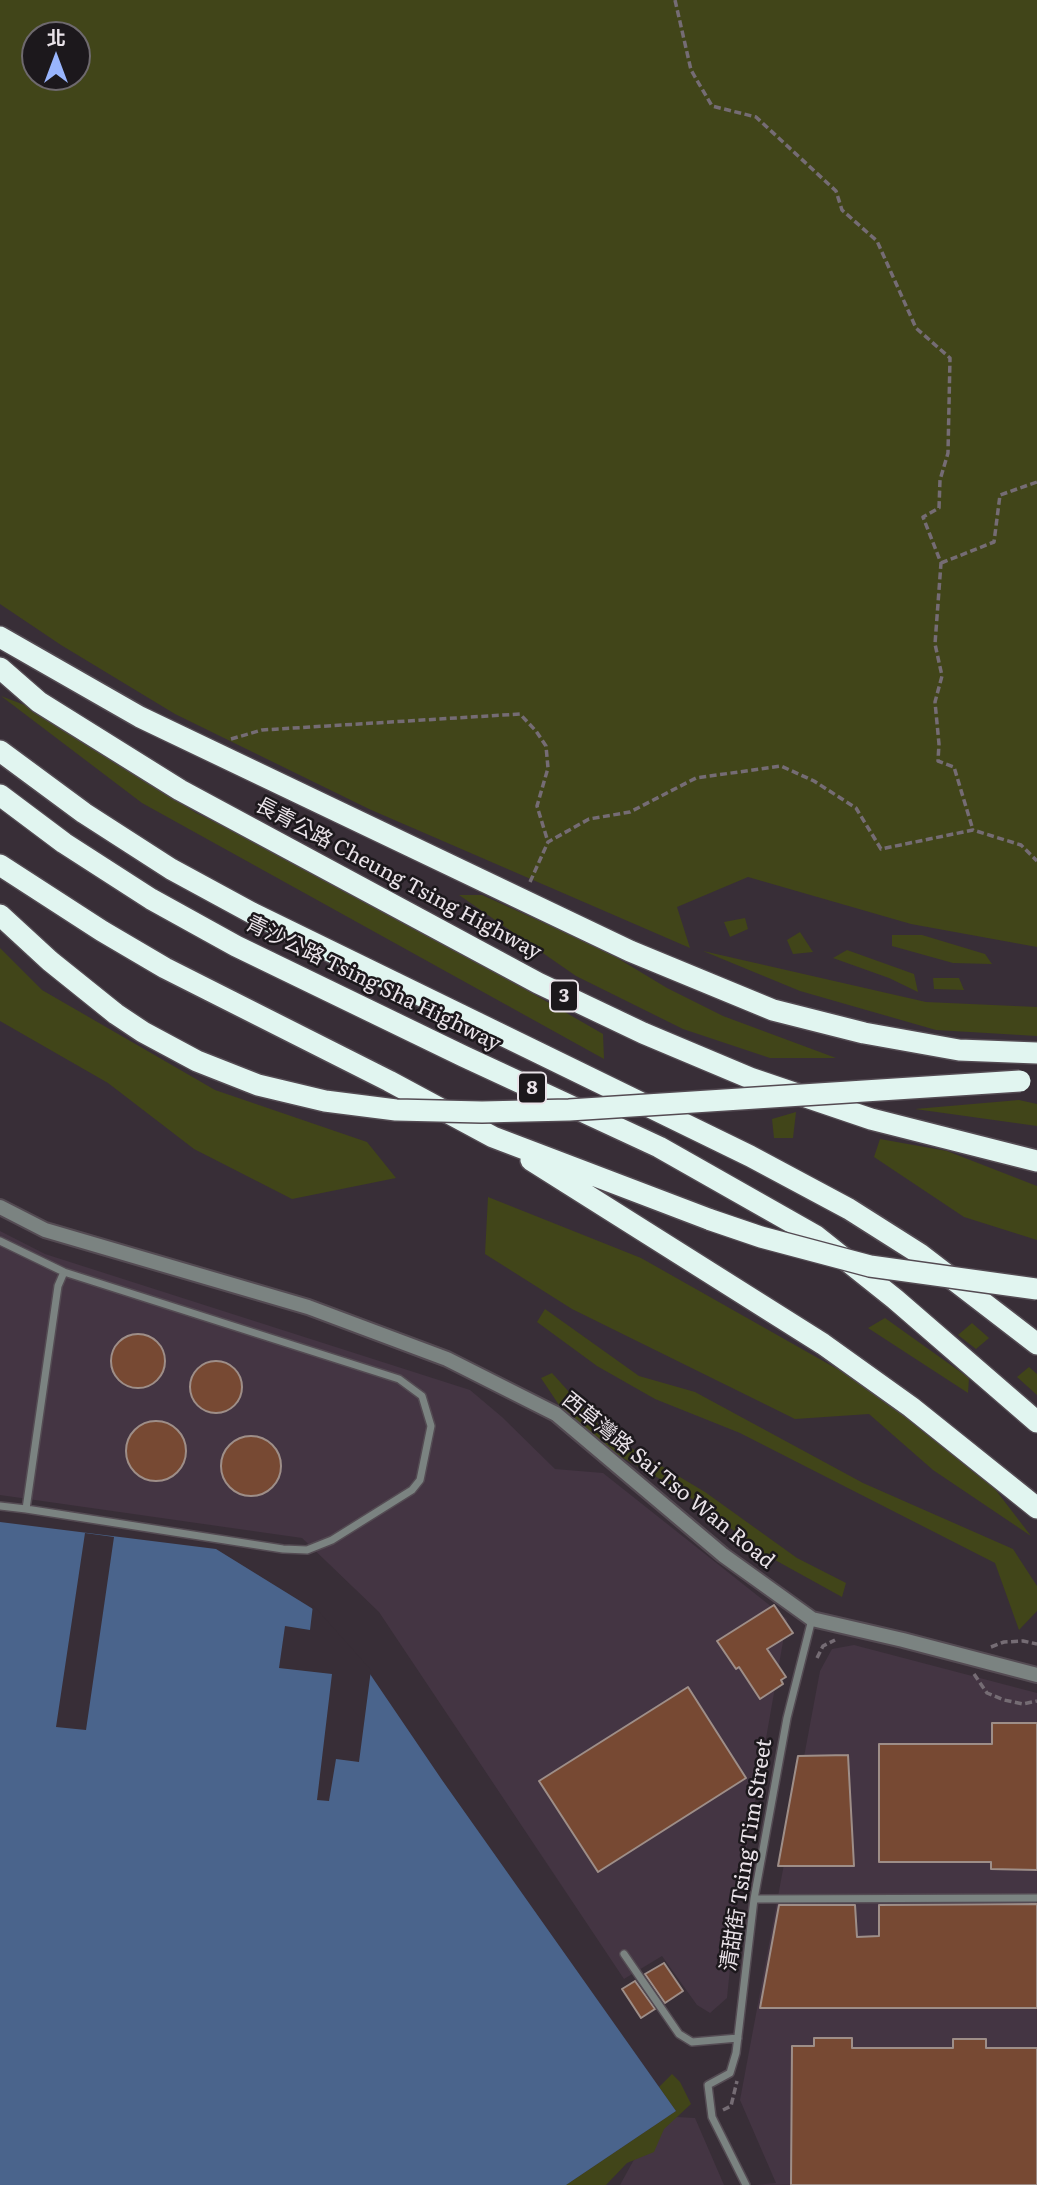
<!DOCTYPE html>
<html>
<head>
<meta charset="utf-8">
<style>
  body { margin:0 }
  #map { position:relative; width:1037px; height:2185px; overflow:hidden; background:#382e37; font-family:Literata,"Noto Sans TC",serif }
  canvas { display:block }
  .north { position:absolute; left:21px; top:21px; width:70px; height:70px; box-sizing:border-box; background:#1c181c; border:2px solid #6e696e; border-radius:50%; rotate:0deg; font-size:19px; font-weight:700; line-height:28px; text-align:center; color:#e9e2e8 }
  .north::after { content:''; display:block; margin:auto; width:24px; height:32px; background:#99b5fd; clip-path:polygon(50% 0,100% 100%,50% 72%,0 100%) }
</style>
</head>
<body>
<div id="map">
<canvas width="1037" height="2185"></canvas>
<div class="north">北</div>
</div>
<script>
const ctx = document.querySelector('canvas').getContext('2d');
ctx.lineJoin = 'round';
function fill(path, color) { ctx.fillStyle = color; ctx.fill(path, 'evenodd'); }
const toPath = rows => new Path2D(rows.map(r => 'M' + r).join(''));
function trace(path, color, width, dash) { ctx.strokeStyle = color; ctx.lineWidth = width; ctx.lineCap = dash ? 'butt' : 'round'; ctx.setLineDash(dash || []); ctx.stroke(path); }
function label(font, color, halo, rows, align = 'center') {
  ctx.font = font + ' Literata,"Noto Sans TC",serif'; ctx.lineWidth = 5; ctx.setLineDash([]); ctx.textBaseline = 'middle'; ctx.strokeStyle = halo; ctx.fillStyle = color; for (const [text, x, y, turn = 0] of rows) {
    ctx.save(); ctx.translate(x, y); ctx.rotate((+turn || 0) * Math.PI / 180); ctx.textAlign = isNaN(turn) ? turn : align; if (halo) ctx.strokeText(text, 0, 0); ctx.fillText(text, 0, 0); ctx.restore();
  }
}
const built = toPath([
  [0,1231,45,1254,470,1390,502,1417,555,1469,603,1473,787,1619,736,1909,727,1998,710,2013,697,2005,662,1956,624,1979,379,1612,302,1538,0,1495],
  [854,1645,1037,1693,1037,2091,955,2185,754,2185,776,2183,740,2100,820,1671,832,1649],
  [658,2116,695,2118,724,2185,620,2185]
]);
const green = toPath([
  [0,0,1037,0,1037,947,911,924,748,877,677,907,690,948,369,809,175,714,61,645,0,604],
  [35,35,77,35,77,77,35,77],
  [1,696,48,714,196,813,325,874,603,1034,604,1059,142,803],
  [459,895,482,895,604,950,667,988,723,1016,836,1058,770,1058,683,1029,576,976],
  [745,918,748,929,730,937,724,922],
  [800,932,813,952,793,954,787,940],
  [892,935,922,935,985,954,992,964,953,963,892,946],
  [0,948,42,990,215,1090,367,1142,396,1178,292,1199,194,1149,108,1083,0,1021],
  [847,950,914,974,918,992,889,978,833,958],
  [703,951,926,1002,1037,1007,1037,1036,936,1030,800,991],
  [933,978,959,978,964,990,934,989],
  [1019,1100,1037,1104,1037,1126,915,1109],
  [796,1112,793,1138,774,1138,772,1119],
  [880,1139,947,1151,1037,1186,1037,1240,964,1217,874,1157],
  [488,1197,641,1258,862,1383,975,1463,1031,1536,933,1470,869,1414,795,1419,572,1309,485,1254],
  [545,1309,639,1376,695,1392,863,1483,1013,1549,1037,1586,1037,1611,1019,1630,995,1563,740,1433,655,1399,597,1366,537,1322],
  [885,1318,969,1378,968,1393,868,1328],
  [972,1323,989,1338,976,1349,958,1335],
  [1029,1367,1037,1374,1037,1395,1017,1377],
  [552,1373,606,1433,705,1492,797,1558,846,1583,842,1597,766,1555,683,1492,577,1432,541,1378],
  [672,2074,680,2082,691,2104,664,2129,654,2152,627,2163,606,2185,566,2185,676,2111,659,2087]
]);
const water = toPath([
  [0,1522,216,1549,313,1609,370,1674,442,1780,676,2111,566,2185,0,2185]
]);
const pier = toPath([
  [85,1533,114,1537,86,1730,56,1727],
  [313,1605,371,1670,359,1762,336,1759,329,1801,317,1800,332,1674,279,1668,285,1626,310,1630]
]);
const building = toPath([
  '111 1361a27 27 0 1 1 54 0a27 27 0 1 1-54 0Z',
  '190 1387a26 26 0 1 1 52 0a26 26 0 1 1-52 0Z',
  '126 1451a30 30 0 1 1 60 0a30 30 0 1 1-60 0Z',
  '221 1466a30 30 0 1 1 60 0a30 30 0 1 1-60 0Z',
  [774,1605,793,1633,767,1649,786,1677,781,1680,783,1684,760,1699,739,1667,736,1669,717,1641,774,1605],
  [688,1687,746,1778,598,1872,539,1781,688,1687],
  [992,1723,1037,1723,1037,1870,991,1869,991,1862,879,1862,879,1744,992,1744,992,1723],
  [848,1755,854,1866,778,1866,798,1756,848,1755],
  [1037,1904,1037,2008,760,2008,779,1905,855,1905,857,1937,879,1936,879,1905,1037,1904],
  [664,1963,683,1991,665,2003,645,1974,664,1963],
  [635,1981,655,2009,641,2018,622,1989,635,1981],
  [814,2038,852,2038,852,2048,953,2048,953,2039,986,2039,986,2048,1037,2048,1037,2185,791,2185,792,2046,814,2046,814,2038]
]);
const path = toPath([
  [675,0,691,70,712,106,756,117,836,191,842,210,877,241,916,328,950,358,948,453,940,480,939,508,923,517,941,563,935,644,942,676,935,702,939,744,938,761,954,767,973,830],
  [941,563,994,542,1000,495,1037,482],
  [231,739,262,730,520,714,536,731,546,746,548,768,537,806,548,842],
  [530,882,548,842,589,819,630,812,696,778,781,766,814,781,856,808,881,849,973,830,1021,845,1037,861],
  [991,1647,1004,1642,1023,1641,1037,1644],
  [817,1658,823,1646,835,1640],
  [974,1674,987,1693,1004,1700,1023,1704,1037,1701],
  [723,2110,731,2106,737,2081]
]);
const lane = toPath([
  [0,1241,64,1272,399,1379,422,1396,431,1426,420,1480,412,1490,332,1540,307,1550,283,1549,26,1509],
  [0,1506,26,1509,58,1286,64,1272],
  [754,1899,1037,1898],
  [624,1954,679,2034,692,2042,738,2038],
  [746,2185,712,2117,708,2085,730,2073,736,2053,754,1899,787,1718,812,1619]
]);
const street = toPath([
  [0,1207,45,1230,308,1307,447,1359,556,1414,723,1555,812,1619,903,1640,1037,1675]
]);
const highway = toPath([
  [0,637,140,717,630,951,773,1010,864,1033,959,1050,1037,1053],
  [0,668,39,702,180,790,538,983,643,1033,750,1078,871,1119,1037,1161],
  [0,751,84,813,171,869,252,913,750,1156,849,1209,920,1254,1037,1344],
  [0,795,64,843,151,899,236,946,463,1056,659,1147,816,1236,895,1299,1037,1422],
  [0,865,102,931,165,968,389,1081,493,1137,711,1220],
  [0,915,50,961,116,1014],
  [531,1160,823,1344,911,1407,1037,1508]
]);
const highwayBridge = toPath([
  [116,1014,143,1032,197,1061,258,1085,325,1101,396,1110,482,1112,569,1110,1020,1081],
  [711,1220,761,1237,870,1266,1037,1289]
]);
const shields = [
  [564,996,28],
  [532,1088,28]
];
const shieldNames = [
  ["3",564,996],
  ["8",532,1088]
];
const streetNames = [
  ["長青公路 Cheung Tsing Highway",398,879,28],
  ["青沙公路 Tsing Sha Highway",373,984,26],
  ["西草灣路 Sai Tso Wan Road",668,1481,39],
  ["清甜街 Tsing Tim Street",747,1855,-81]
];
fill(built, '#443543');
fill(green, '#414519');
fill(water, '#4a648c');
fill(pier, '#382e37');
fill(building, '#774933');
trace(building, '#9e8e88', 2);
trace(lane, '#544b53', 10);
trace(street, '#544b53', 18);
trace(highway, '#544b53', 24);
trace(path, '#756c74', 3.5, [7, 3.5]);
trace(lane, '#7b8381', 7);
trace(street, '#7b8381', 14);
trace(highway, '#e1f5f0', 21);
trace(highwayBridge, '#544b53', 24, []);
trace(highwayBridge, '#e1f5f0', 21);
for (const [x, y, w] of shields) { const box = new Path2D(); box.roundRect(x - w / 2, y - 15.5, w, 31, 5); ctx.fillStyle = '#1c181c'; ctx.fill(box); trace(box, '#e9e2e8', 2); }
label('bold 19px', '#e9e2e8', null, shieldNames);
label('21px', '#e9e2e8', '#1c181c', streetNames);
</script>
</body>
</html>
